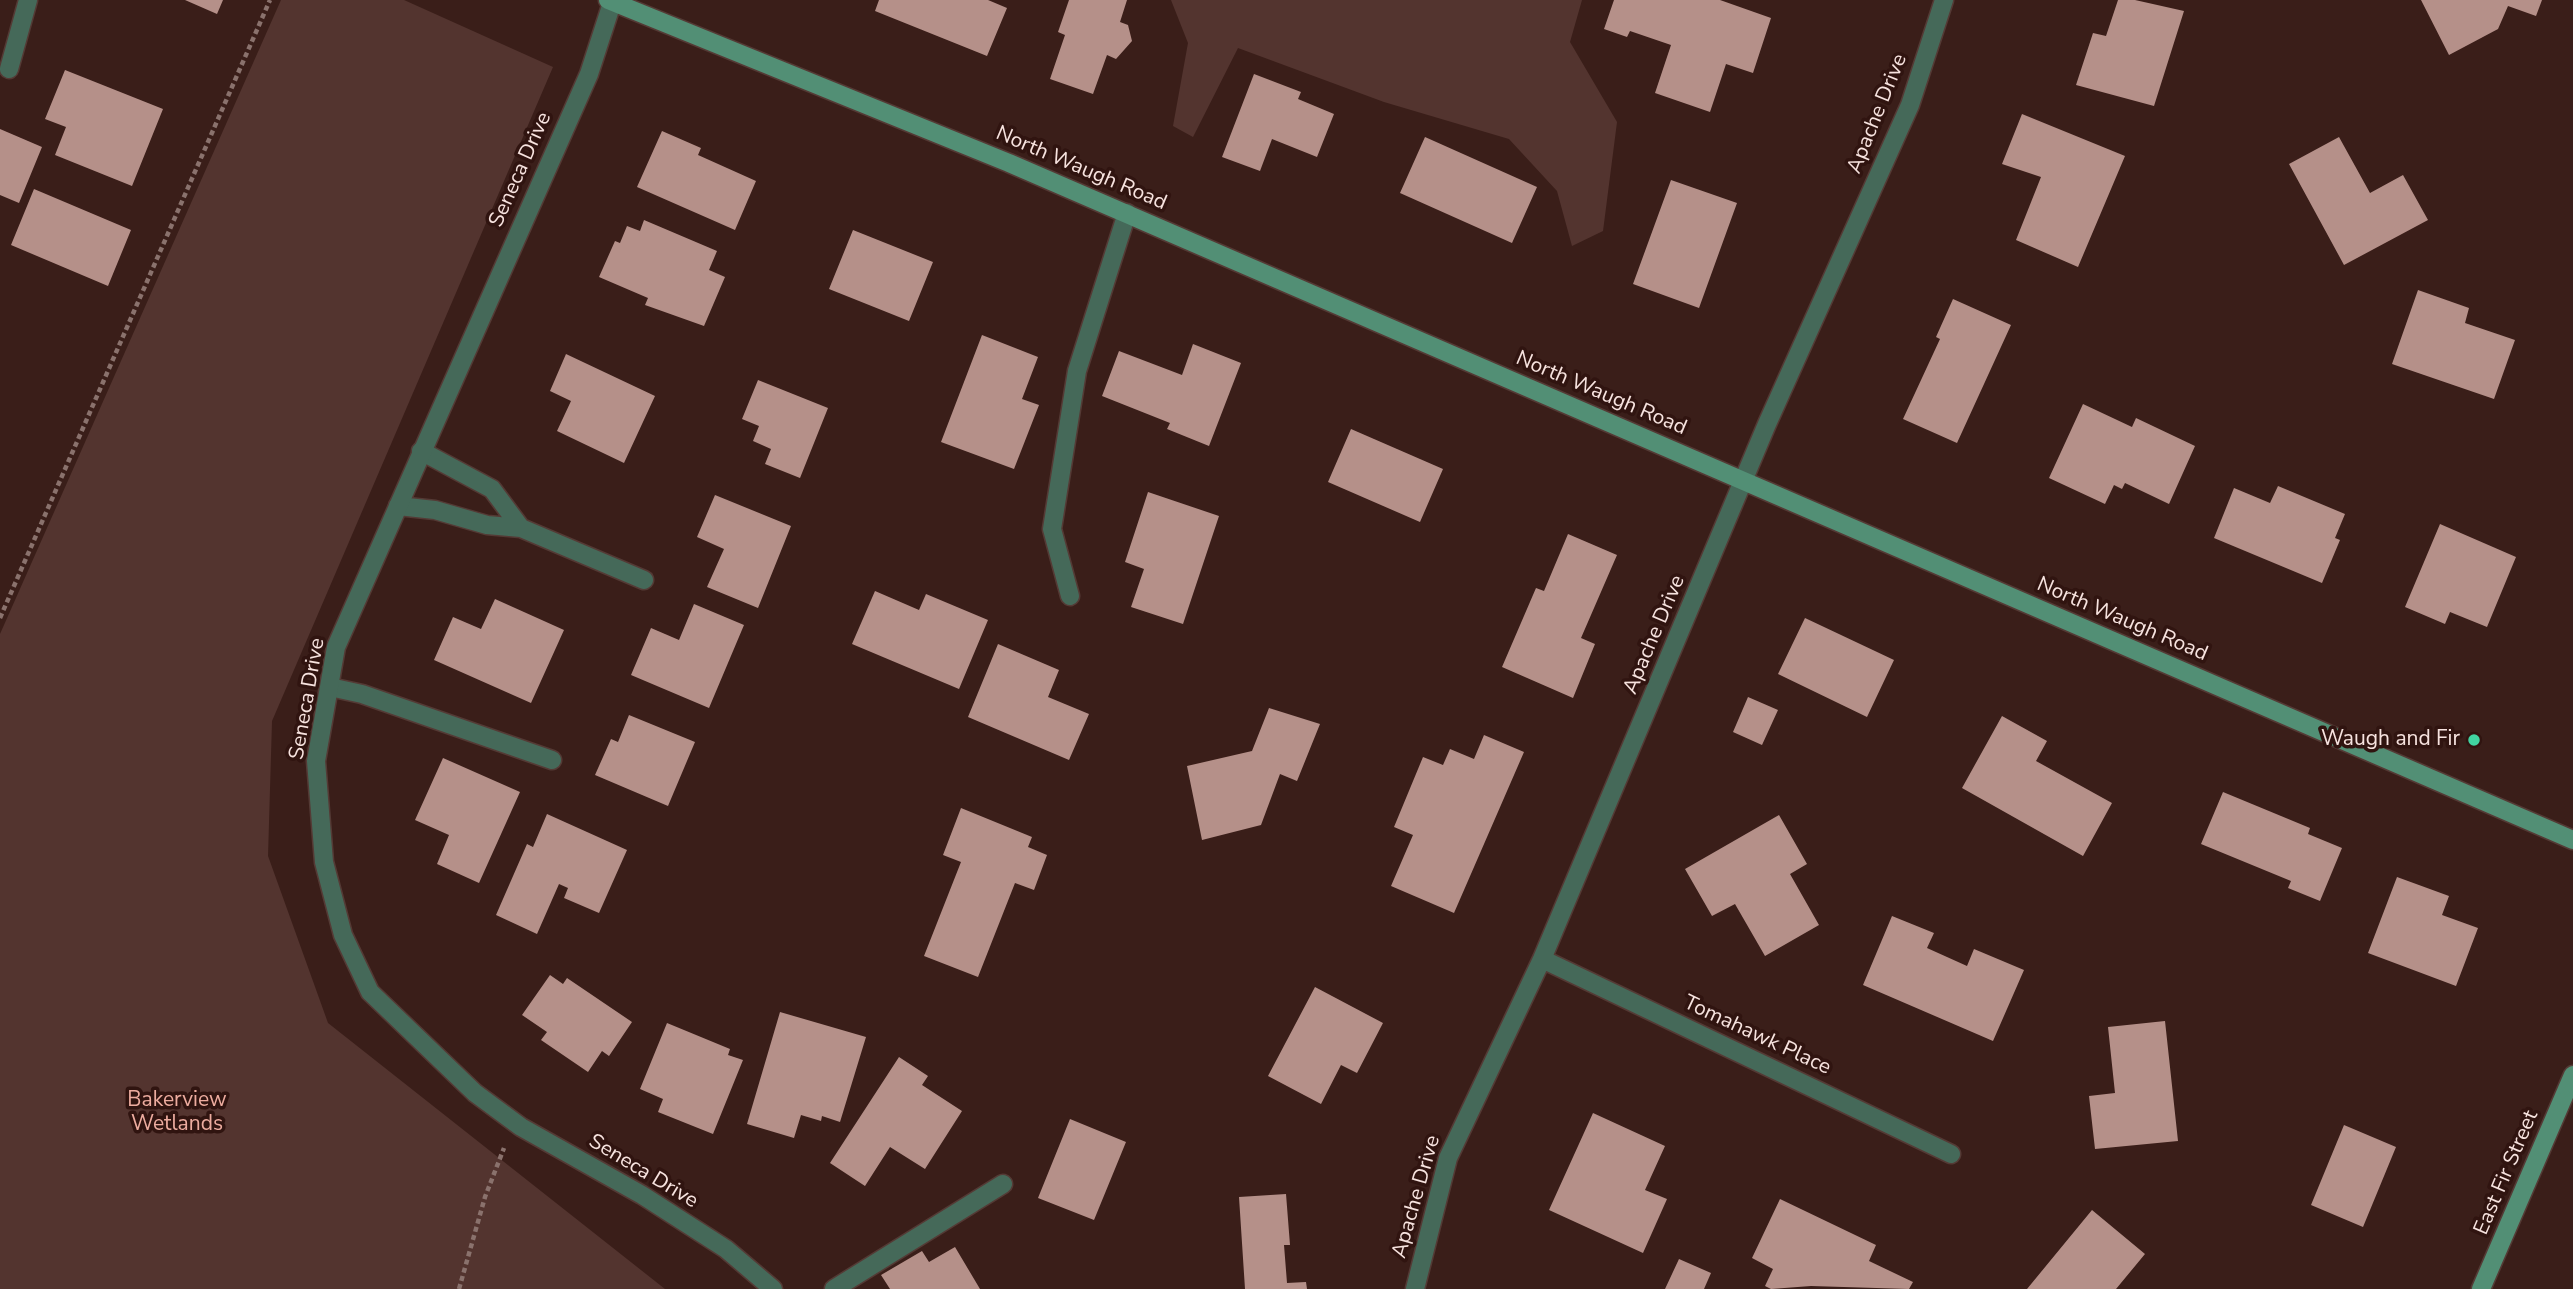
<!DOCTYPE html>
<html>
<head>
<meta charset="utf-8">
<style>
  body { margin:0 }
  canvas { display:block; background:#3a1e19 }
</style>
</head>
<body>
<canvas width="2573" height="1289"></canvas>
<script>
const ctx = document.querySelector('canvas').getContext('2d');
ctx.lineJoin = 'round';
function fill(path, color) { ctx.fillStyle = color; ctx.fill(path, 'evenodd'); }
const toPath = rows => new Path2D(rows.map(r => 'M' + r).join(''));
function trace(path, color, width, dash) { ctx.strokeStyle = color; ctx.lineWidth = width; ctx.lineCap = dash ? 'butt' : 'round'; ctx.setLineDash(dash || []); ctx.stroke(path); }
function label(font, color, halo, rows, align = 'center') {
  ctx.font = font + ' "Nunito Sans",sans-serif'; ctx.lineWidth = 7; ctx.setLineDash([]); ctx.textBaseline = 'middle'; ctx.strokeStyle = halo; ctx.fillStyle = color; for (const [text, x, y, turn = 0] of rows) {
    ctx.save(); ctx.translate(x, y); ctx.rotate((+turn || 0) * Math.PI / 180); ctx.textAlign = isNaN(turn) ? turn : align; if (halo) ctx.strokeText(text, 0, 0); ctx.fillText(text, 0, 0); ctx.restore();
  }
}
const green = toPath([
  [281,0,404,0,553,67,272,721,268,856,328,1023,665,1289,0,1289,0,634],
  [1171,0,1582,0,1570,42,1617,122,1603,231,1572,246,1557,191,1509,139,1384,102,1238,48,1193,137,1173,126,1188,43]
]);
const building = toPath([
  [185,0,223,0,217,14],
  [879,0,988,0,1007,8,987,56,875,11],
  [1069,0,1127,0,1120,22,1128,25,1132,41,1116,59,1107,55,1093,94,1050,79,1065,35,1058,32],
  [1614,0,1720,0,1771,18,1753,73,1726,64,1710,112,1655,93,1671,45,1630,31,1627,37,1604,29],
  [2118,0,2135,0,2184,11,2154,106,2076,85,2093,33,2106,36],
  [2421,0,2542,0,2536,16,2508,6,2498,29,2449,55],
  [65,70,163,109,132,186,55,155,66,127,45,119],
  [1254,74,1301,92,1298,99,1334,114,1317,157,1272,139,1260,171,1222,157],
  [2022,114,2125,156,2078,267,2016,240,2041,177,2002,164],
  [0,129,42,147,19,203,0,195],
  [662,131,701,148,698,155,756,181,735,230,637,187],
  [1425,137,1537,187,1512,243,1400,193],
  [2339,137,2370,193,2403,175,2428,220,2344,265,2289,164],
  [1671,180,1737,203,1699,308,1633,284],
  [34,189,131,230,108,286,11,245],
  [644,220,717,251,709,270,725,277,704,326,645,305,648,298,599,277,615,241,620,243,627,226,640,231],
  [853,230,933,262,909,321,829,289],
  [2418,290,2469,308,2465,323,2515,340,2494,399,2392,364],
  [1953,299,2011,325,1957,443,1903,419,1940,339,1936,337],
  [982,335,1038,357,1022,399,1039,405,1014,469,941,442],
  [1193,344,1241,363,1209,446,1167,429,1170,423,1102,396,1119,351,1182,375],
  [566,354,655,396,624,463,557,431,571,401,550,391],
  [758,380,828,408,800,478,765,464,771,449,753,441,759,426,742,419],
  [2083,404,2132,427,2136,418,2195,446,2169,504,2125,483,2122,489,2114,485,2105,504,2049,478],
  [1351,429,1443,469,1420,522,1328,482],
  [2278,486,2345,514,2335,538,2340,540,2322,583,2214,538,2234,488,2270,503],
  [1148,492,1219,516,1183,624,1131,607,1144,569,1125,562],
  [715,495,791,526,758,608,707,587,724,549,697,537],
  [2440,524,2516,557,2487,627,2450,612,2445,624,2405,607],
  [1568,534,1617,555,1581,638,1595,644,1573,698,1502,667,1536,588,1544,591],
  [875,591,919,610,926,594,988,620,959,689,852,644],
  [495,599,564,630,531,703,434,660,453,617,481,629],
  [694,604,744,625,709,708,631,675,651,628,679,640],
  [1805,618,1894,660,1867,717,1778,674],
  [998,644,1059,670,1048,697,1089,714,1069,760,968,717],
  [1748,697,1778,710,1762,745,1733,732],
  [1269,708,1320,724,1297,781,1280,774,1261,825,1202,840,1187,766,1252,751],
  [629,715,695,742,668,806,595,775,611,739,618,742],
  [2002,716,2047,741,2036,761,2112,803,2083,856,1962,788],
  [1484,735,1524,752,1454,913,1391,886,1413,835,1394,827,1423,757,1443,765,1450,749,1474,759],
  [443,758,520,792,479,883,437,864,449,835,415,820],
  [2223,792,2310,828,2308,834,2342,848,2320,901,2288,888,2291,881,2201,844],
  [961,808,1032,837,1028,847,1047,855,1034,890,1015,883,978,977,924,956,961,862,943,855],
  [547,814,627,850,599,913,564,898,568,888,559,884,537,934,496,915,527,844,533,847],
  [1779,815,1807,864,1790,874,1819,925,1765,956,1735,904,1712,916,1685,869],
  [2397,877,2449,896,2442,915,2478,928,2456,986,2368,953],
  [1892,916,1934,933,1927,948,1967,966,1974,949,2024,970,1993,1041,1863,985],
  [550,975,563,984,567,978,632,1022,609,1056,602,1051,588,1072,541,1040,547,1032,522,1015],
  [1315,987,1383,1023,1357,1073,1341,1065,1321,1104,1268,1076],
  [780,1012,866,1037,840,1122,822,1116,821,1121,801,1115,794,1138,747,1124],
  [2165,1021,2178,1141,2095,1149,2089,1096,2115,1093,2108,1027],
  [667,1023,730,1049,728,1055,743,1060,713,1134,658,1112,663,1099,640,1089],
  [899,1057,928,1076,922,1085,962,1111,925,1169,890,1147,865,1186,830,1163],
  [1593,1113,1665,1146,1645,1190,1667,1199,1643,1253,1549,1210],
  [1070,1119,1126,1142,1094,1220,1038,1198],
  [2344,1125,2396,1147,2363,1227,2311,1205],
  [1286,1194,1290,1245,1284,1245,1287,1283,1306,1282,1307,1289,1245,1289,1239,1197],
  [1780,1199,1876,1245,1869,1261,1913,1282,1909,1289,1811,1286,1771,1289,1765,1286,1773,1269,1752,1258],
  [2092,1210,2145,1254,2116,1289,2027,1289],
  [955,1247,980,1289,890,1289,881,1275,922,1251,929,1262],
  [1679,1259,1711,1273,1704,1289,1665,1289]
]);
const path = toPath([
  [0,618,270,0],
  [459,1289,485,1197,504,1148]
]);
const lane = toPath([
  [9,69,28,0],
  [421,451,492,489,521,528],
  [398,506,435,510,487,525,521,528,644,580],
  [1070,596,1052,529,1077,371,1127,213],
  [330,687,362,694,552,760],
  [834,1289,1003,1184]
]);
const street = toPath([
  [613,0,589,74,336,647,316,761,324,862,343,935,370,992,475,1093,521,1127,642,1195,726,1249,773,1289],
  [1542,959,1951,1154],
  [1415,1289,1448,1158,1542,959,1767,424,1910,105,1944,0]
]);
const secondary = toPath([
  [608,0,1009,163,2573,840],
  [2481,1289,2573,1075]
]);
const markers = [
  [2474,740,7,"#41d4a1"]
];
const streetNames = [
  ["Apache Drive",1878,114,-68],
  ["North Waugh Road",1081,169,23],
  ["Seneca Drive",521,170,-66],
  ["North Waugh Road",1601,394,23],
  ["North Waugh Road",2122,620,23],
  ["Apache Drive",1655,635,-67],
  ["Seneca Drive",308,699,-80],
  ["Tomahawk Place",1757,1036,25],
  ["Seneca Drive",643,1172,31],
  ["East Fir Street",2507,1173,-67],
  ["Apache Drive",1417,1197,-74]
];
const poiNames = [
  ["Waugh and Fir",2460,740]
];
const parkNames = [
  ["Bakerview",177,1101],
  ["Wetlands",177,1125]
];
fill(green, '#53342f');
fill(building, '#b59089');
trace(lane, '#543a35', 21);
trace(street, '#543a35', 21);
trace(secondary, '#543a35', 21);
trace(path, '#8a726d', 4.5, [5, 3.5]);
trace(lane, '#456959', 18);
trace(street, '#456959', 18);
trace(secondary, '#528f75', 18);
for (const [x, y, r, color] of markers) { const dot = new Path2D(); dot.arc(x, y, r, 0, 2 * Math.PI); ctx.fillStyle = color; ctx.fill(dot); trace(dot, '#301410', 2.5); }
label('21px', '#f7e3df', '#301410', streetNames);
label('21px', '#f7e3df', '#301410', poiNames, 'right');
label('21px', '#edac9f', '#301410', parkNames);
</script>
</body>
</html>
